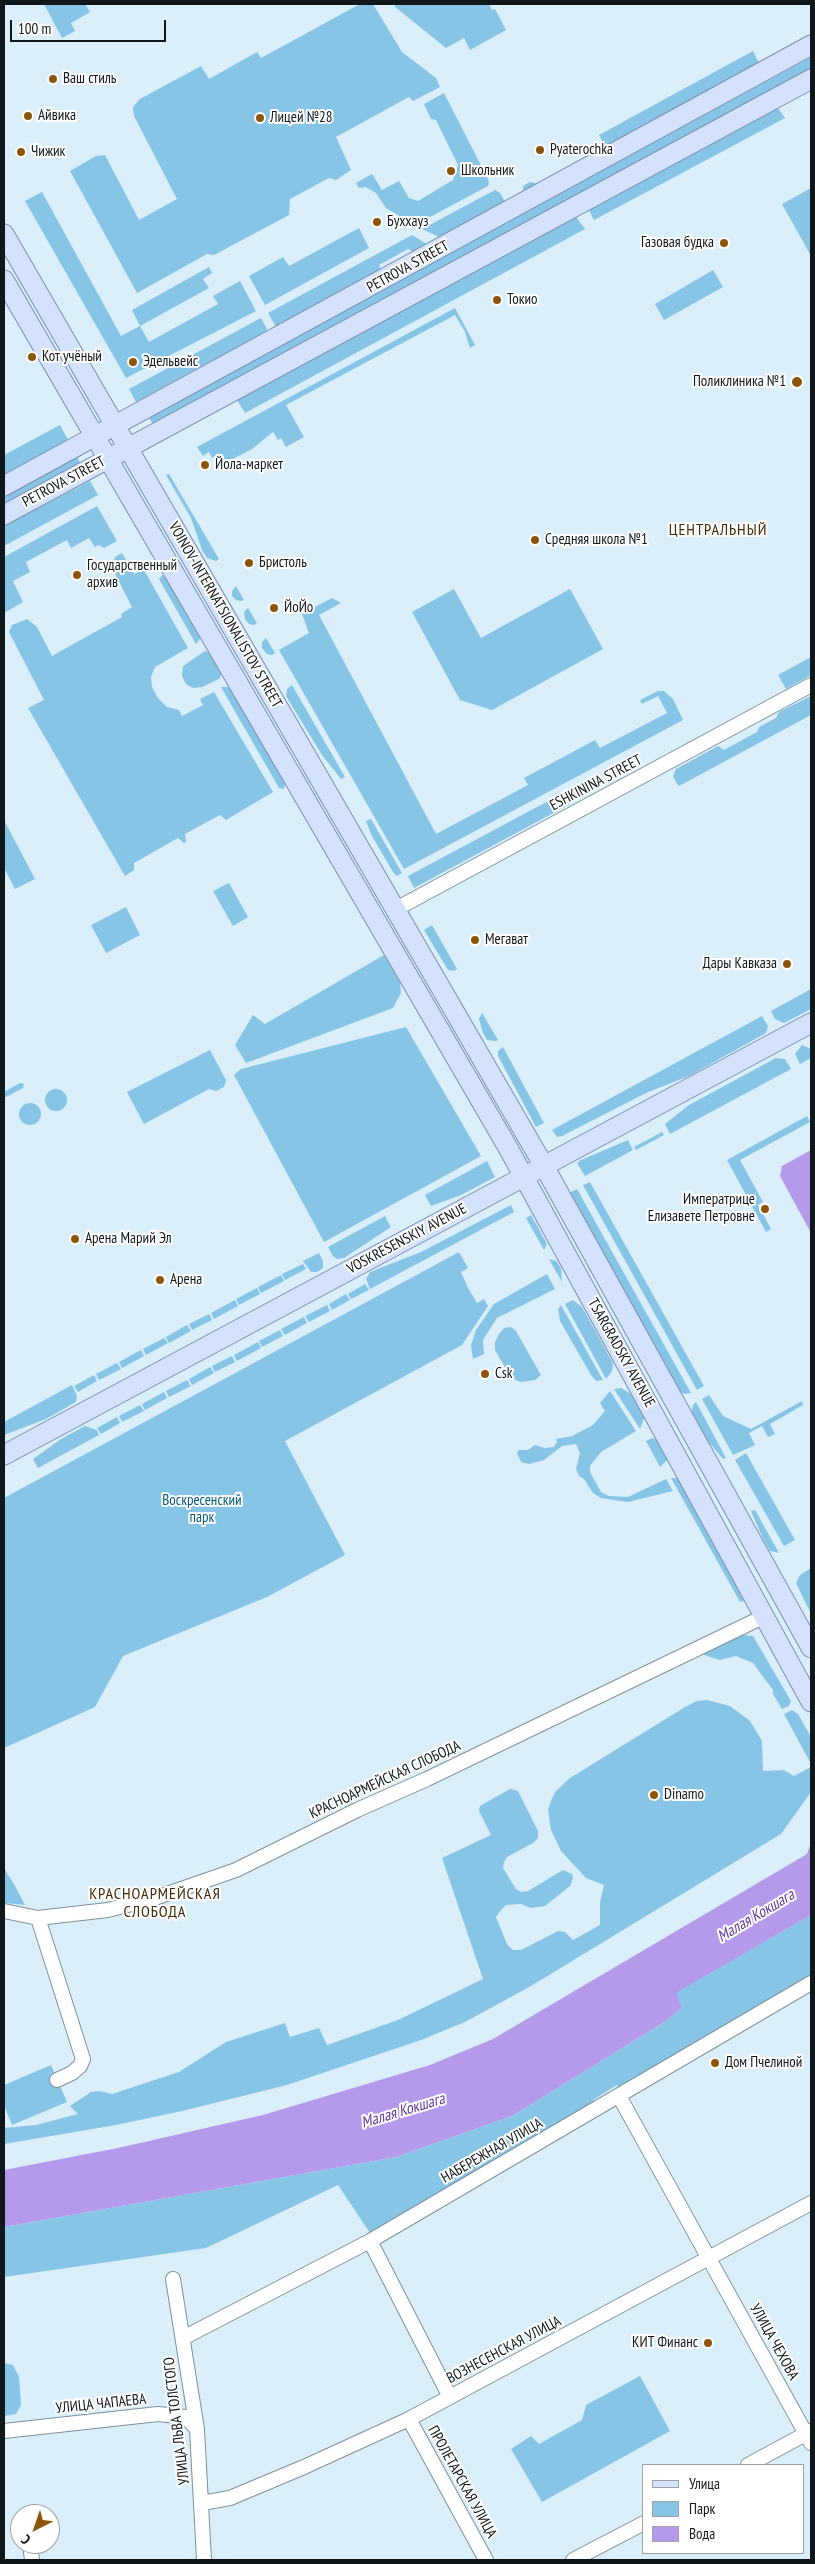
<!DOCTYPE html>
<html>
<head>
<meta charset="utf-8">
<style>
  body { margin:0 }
  #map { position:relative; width:815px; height:2564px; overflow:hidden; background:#dbeffb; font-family:"PT Sans Narrow",sans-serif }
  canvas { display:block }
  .frame { position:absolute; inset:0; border:5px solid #10171b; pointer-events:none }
  .legend { position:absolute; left:642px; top:2464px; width:162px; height:90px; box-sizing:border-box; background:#fff; border:1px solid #9fa2a4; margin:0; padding:6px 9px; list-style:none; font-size:15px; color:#10171b }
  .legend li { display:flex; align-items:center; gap:10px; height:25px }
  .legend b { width:25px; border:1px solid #9fa2a4 }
  .north { position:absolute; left:10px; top:2504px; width:50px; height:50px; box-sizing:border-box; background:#fff; border:1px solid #9fa2a4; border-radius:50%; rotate:221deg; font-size:14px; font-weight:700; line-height:20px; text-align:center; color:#10171b }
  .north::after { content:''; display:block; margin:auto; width:18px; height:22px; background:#8c5507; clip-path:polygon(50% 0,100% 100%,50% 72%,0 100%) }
  .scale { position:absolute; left:10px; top:20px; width:156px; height:22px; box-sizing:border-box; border:2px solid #10171b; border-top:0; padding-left:6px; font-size:15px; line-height:18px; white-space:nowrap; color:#10171b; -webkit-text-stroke:4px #fff; paint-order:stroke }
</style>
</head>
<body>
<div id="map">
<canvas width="815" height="2564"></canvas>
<div class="frame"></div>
<ul class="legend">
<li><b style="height:6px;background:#d4e2fe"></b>Улица</li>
<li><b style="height:14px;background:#87c5e6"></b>Парк</li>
<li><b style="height:14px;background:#b59aec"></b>Вода</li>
</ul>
<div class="north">С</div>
<div class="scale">100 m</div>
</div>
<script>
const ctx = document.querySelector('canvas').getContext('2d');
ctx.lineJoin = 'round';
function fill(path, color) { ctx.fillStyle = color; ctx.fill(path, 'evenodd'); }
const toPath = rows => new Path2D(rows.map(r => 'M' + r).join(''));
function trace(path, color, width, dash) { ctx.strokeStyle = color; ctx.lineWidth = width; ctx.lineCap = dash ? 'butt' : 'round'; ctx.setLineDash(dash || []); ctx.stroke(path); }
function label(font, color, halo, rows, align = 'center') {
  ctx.font = font + ' "PT Sans Narrow",sans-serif'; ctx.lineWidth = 4; ctx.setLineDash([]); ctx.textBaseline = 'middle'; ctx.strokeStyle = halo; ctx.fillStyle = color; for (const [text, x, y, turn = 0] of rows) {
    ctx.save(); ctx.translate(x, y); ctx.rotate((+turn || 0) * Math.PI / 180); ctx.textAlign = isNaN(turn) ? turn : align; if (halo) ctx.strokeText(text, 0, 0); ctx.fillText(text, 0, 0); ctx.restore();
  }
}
const green = toPath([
  [44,4,85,4,90,12,71,23,75,31,62,38],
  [360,4,373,4,402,52,436,78,440,87,413,101,409,97,336,137,351,170,336,180,329,178,290,199,289,215,214,255,207,254,137,293,70,171,96,156,105,155,139,220,177,199,134,116,133,107,140,99,201,66,209,79,257,52,261,58],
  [399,4,489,4,492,10,495,9,506,30,470,50,464,38,446,48,394,6],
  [753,51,761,68,612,151,605,146,599,135],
  [811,57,811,71,154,426,148,416],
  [444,93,489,181,488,186,415,225,386,208,376,193,366,187,359,188,356,183,372,174,382,190,399,181,409,198,418,201,453,180,458,165,436,120,431,119,424,104],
  [776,105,785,118,594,220,587,206],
  [594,149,598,150,600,154,524,196,523,186,530,182,535,183,538,188,588,160,585,154],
  [811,188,811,256,782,204],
  [495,190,500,193,508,207,446,240,422,229],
  [42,192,121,336,140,326,132,310,209,267,212,273,203,279,209,288,140,326,149,342,218,304,213,296,240,281,256,311,126,378,25,201],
  [573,213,585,229,245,413,237,400,253,386],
  [359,228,369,248,265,305,249,276,283,257,289,266],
  [412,235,433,248,419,255,408,249,379,265,382,275,276,327,268,313],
  [713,270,723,287,664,320,655,304],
  [455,308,475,345,470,348,465,332,455,315,286,405,304,437,286,447,281,438,278,440,273,432,252,449,221,465,216,456,212,458,209,452,203,456,197,447],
  [261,318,267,329,264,337,224,360,213,360,136,402,129,389],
  [60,425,71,445,4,477,4,455],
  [76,455,82,466,4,508,4,494],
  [169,474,219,559,216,561,207,558,202,550,191,518,166,475],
  [90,481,98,495,4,546,4,526],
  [97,506,117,541,104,548,99,545,95,547,89,538,71,548,67,540,26,562,30,572,13,581,23,602,4,613,4,557],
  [122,553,134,574,144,570,188,648,155,667,151,677,152,687,158,698,167,707,179,710,182,716,203,705,200,699,214,692,273,792,226,820,220,815,185,834,186,842,184,843,178,838,134,863,134,870,125,876,28,708,44,700,9,632,12,625,27,619,37,627,52,656,122,617,121,614,132,607,112,568,115,557],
  [162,575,169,580,202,636,196,644,159,579],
  [236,586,244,600,241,601,236,600,232,596,232,591],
  [454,589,481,638,570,589,603,649,492,710,460,700,412,612],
  [332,598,341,603,319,615,436,834,528,785,524,778,595,740,600,748,667,713,658,696,642,704,640,700,658,691,664,691,673,699,683,720,404,869,279,650,309,633,302,614],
  [248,608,257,623,254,625,249,624,245,619,244,612],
  [266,638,275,653,272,655,267,654,262,648,262,642],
  [205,651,212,654,223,672,219,679,202,687,193,688,186,684,182,676,183,666],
  [811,657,811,675,786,689,778,675],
  [292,685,345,777,341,779,322,755,286,696,287,689],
  [221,687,233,687,286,780,284,789,279,788],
  [811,696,811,715,679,786,676,782,673,776,676,769,718,746,724,750,757,732,759,727,776,718,779,712],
  [565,792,572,803,414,888,408,876],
  [371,819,402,873,397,876,393,872,372,836,366,821],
  [4,820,35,879,15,889,4,868],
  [229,883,248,917,233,926,213,891],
  [126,907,140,935,106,953,91,925],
  [432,925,457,969,454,971,448,970,424,930],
  [384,955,400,982,401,993,393,1008,246,1063,235,1045,253,1015,265,1024],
  [811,989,811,1009,784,1023,775,1019,771,1011],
  [482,1013,498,1040,496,1041,487,1040,483,1033,479,1019],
  [762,1016,768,1026,766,1033,689,1076,646,1093,562,1136,557,1137,552,1130],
  [406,1027,481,1156,324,1242,234,1075,241,1069],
  [802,1045,811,1049,811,1058,800,1064,795,1054],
  [503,1047,544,1123,536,1127,498,1056,498,1051],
  [210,1050,226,1080,224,1087,216,1091,209,1089,144,1124,127,1092],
  [776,1058,785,1059,791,1069,670,1134,665,1124,689,1105],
  [20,1083,24,1084,23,1088,4,1098,4,1092],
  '45 1100a11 11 0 1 1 22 0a11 11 0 1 1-22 0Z',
  '19 1114a11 11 0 1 1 22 0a11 11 0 1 1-22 0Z',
  [807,1116,810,1122,740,1160,763,1202,758,1205,771,1229,766,1232,727,1160],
  [662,1132,664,1135,636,1150,634,1147],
  [628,1140,633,1150,585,1176,577,1163,581,1160],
  [487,1161,495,1177,461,1195,431,1206,425,1195],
  [590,1182,704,1386,697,1390,583,1185],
  [577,1189,691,1393,685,1394,679,1392,569,1193],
  [511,1205,514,1212,370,1289,366,1279,370,1272,421,1252],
  [531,1215,547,1244,544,1250,526,1218],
  [385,1216,391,1227,344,1258,337,1259,333,1256,328,1247],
  [459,1252,468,1268,461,1272,468,1288,477,1303,484,1299,488,1306,462,1345,285,1441,345,1555,267,1597,123,1656,95,1707,4,1748,4,1498],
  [319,1253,323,1261,323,1268,317,1272,311,1272,303,1261],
  [549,1259,556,1261,561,1268,562,1282],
  [303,1264,306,1269,285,1280,282,1274],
  [547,1274,555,1289,497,1318,483,1340,484,1354,473,1359,471,1345,476,1330,494,1304],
  [281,1275,284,1281,261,1293,258,1287],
  [365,1284,369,1290,351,1299,348,1294],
  [257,1288,260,1294,239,1305,236,1299],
  [346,1294,350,1300,332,1310,329,1304],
  [235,1300,238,1306,214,1319,211,1313],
  [573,1300,582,1307,613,1363,612,1371,606,1379,565,1304],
  [327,1305,330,1311,309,1322,305,1316],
  [561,1305,603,1380,596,1381,591,1375,560,1321,558,1309],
  [209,1314,212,1320,192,1330,189,1324],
  [304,1317,307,1323,285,1335,281,1329],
  [187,1325,191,1331,169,1343,166,1337],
  [511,1327,516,1331,541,1375,535,1380,521,1382,515,1380,510,1376,495,1350,495,1342,499,1334,504,1328],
  [280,1330,283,1336,262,1347,259,1341],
  [164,1338,168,1343,146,1355,143,1349],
  [258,1342,261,1348,237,1361,234,1355],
  [141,1350,144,1356,122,1368,119,1362],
  [232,1356,235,1362,215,1372,212,1366],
  [117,1363,121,1369,99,1380,96,1374],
  [210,1367,214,1373,192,1385,189,1379],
  [94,1375,97,1381,78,1392,74,1386],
  [187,1380,191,1386,169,1397,166,1391],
  [72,1385,77,1396,76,1402,46,1419,4,1435,4,1422],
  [621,1388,631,1394,644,1418,640,1429,614,1389],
  [610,1391,636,1431,601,1452,590,1466,590,1472,601,1492,609,1496,628,1497,666,1479,673,1491,628,1502,601,1498,593,1493,584,1479,579,1476,576,1469,580,1453,576,1444,562,1446,544,1460,529,1464,521,1462,517,1453,519,1450,528,1450,535,1445,545,1448,554,1447,557,1442,556,1439,572,1436,593,1425,605,1411,600,1403],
  [164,1392,167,1398,145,1410,142,1404],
  [709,1395,723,1416,751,1429,802,1401,803,1405,770,1424,775,1434,768,1437,762,1426,749,1433,755,1445,733,1455,702,1399],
  [696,1402,726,1458,723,1459,702,1434,691,1414,693,1405],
  [140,1405,144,1411,122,1422,119,1416],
  [117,1417,120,1423,101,1434,97,1428],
  [85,1426,97,1430,99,1435,38,1468,33,1459,61,1439],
  [652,1438,657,1440,667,1460,660,1467,646,1441],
  [746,1453,795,1540,784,1546,735,1460],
  [671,1478,677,1478,744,1601,740,1602],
  [755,1510,779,1553,770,1551,763,1539,751,1511],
  [811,1568,811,1614,796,1583,800,1575],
  [745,1635,753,1636,791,1701,789,1706,782,1709,773,1694,773,1690,753,1663,736,1656,720,1660,704,1655,703,1652,735,1636],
  [707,1700,730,1706,750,1721,762,1741,763,1771,784,1770,794,1776,811,1767,811,1792,781,1834,531,1986,465,2022,421,2040,287,2085,182,2111,116,2125,4,2144,4,2128,36,2125,78,2114,70,2106,91,2092,99,2091,112,2094,179,2072,226,2042,285,2023,290,2037,319,2028,327,2045,398,2020,483,1979,442,1858,491,1835,479,1811,480,1806,510,1789,518,1791,538,1831,538,1838,533,1843,507,1857,504,1862,503,1868,516,1889,521,1892,528,1891,563,1870,572,1874,573,1878,570,1886,545,1906,531,1908,521,1904,506,1905,500,1911,496,1917,507,1944,513,1950,521,1950,558,1931,565,1932,573,1940,600,1925,600,1902,604,1885,586,1878,561,1851,551,1830,548,1810,551,1801,555,1792,570,1778,685,1707,697,1701],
  [792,1710,798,1714,811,1737,811,1764,784,1714],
  [4,1868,15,1886,25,1905,4,1903],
  [811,1915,811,1979,621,2092,617,2085,593,2100,596,2107,372,2236,338,2185,206,2248,4,2277,4,2227,396,2157,512,2116,666,2021,682,2008,675,1993],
  [51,2065,67,2102,12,2125,4,2105,4,2085],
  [4,2363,13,2365,19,2377,21,2405,16,2414,4,2416],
  [640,2376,670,2431,542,2502,511,2449,531,2436,539,2444,582,2420,586,2405]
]);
const water = toPath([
  [811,1150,811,1233,780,1176,782,1166],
  [811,1843,811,1915,676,1993,682,2008,666,2021,512,2116,396,2157,4,2227,4,2170,118,2148,263,2115,430,2065,493,2039,807,1854]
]);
const minor = toPath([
  [396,909,811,685],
  [4,1911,38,1918,108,1910,158,1897,236,1870,357,1810,427,1779,765,1616],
  [38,1918,83,2059,80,2066,72,2073,57,2080],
  [619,2096,811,2443],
  [370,2241,450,2397],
  [173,2279,197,2429,204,2560],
  [183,2338,370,2241,811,1983],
  [409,2419,486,2560],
  [4,2431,158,2414,186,2417,197,2429],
  [748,2465,811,2431],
  [202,2503,230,2498,304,2467,409,2419,811,2203],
  [30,2544,32,2560],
  [573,2560,644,2523]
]);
const major = toPath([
  [4,234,544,1166,811,1648],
  [4,280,507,1146,811,1702],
  [4,486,811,45],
  [4,515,811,79],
  [4,1455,811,1023]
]);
const markers = [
  [53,79,5,"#8c5507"],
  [28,116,5,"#8c5507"],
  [260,118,5,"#8c5507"],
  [540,150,5,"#8c5507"],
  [21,152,5,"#8c5507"],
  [451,171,5,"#8c5507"],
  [377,222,5,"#8c5507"],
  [724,243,5,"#8c5507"],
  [497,300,5,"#8c5507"],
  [32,357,5,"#8c5507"],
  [133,362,5,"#8c5507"],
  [797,382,6,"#8c5507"],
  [205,465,5,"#8c5507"],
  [535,540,5,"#8c5507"],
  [249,563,5,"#8c5507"],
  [77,575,5,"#8c5507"],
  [274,608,5,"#8c5507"],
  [475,940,5,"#8c5507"],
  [787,964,5,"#8c5507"],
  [765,1209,5,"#8c5507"],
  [75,1239,5,"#8c5507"],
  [160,1280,5,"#8c5507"],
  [485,1374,5,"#8c5507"],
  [654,1795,5,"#8c5507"],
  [715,2063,5,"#8c5507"],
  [708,2343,5,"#8c5507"]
];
const poiNames = [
  ["Ваш стиль",63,79],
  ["Айвика",38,116],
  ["Лицей №28",270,118],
  ["Pyaterochka",550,150],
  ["Чижик",31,152],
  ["Школьник",461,171],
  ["Буххауз",387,222],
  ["Газовая будка",714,243,"right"],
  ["Токио",507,300],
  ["Кот учёный",42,357],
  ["Эдельвейс",143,362],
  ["Поликлиника №1",786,382,"right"],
  ["Йола-маркет",215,465],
  ["Средняя школа №1",545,540],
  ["Бристоль",259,563],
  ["Государственный",87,566],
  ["архив",87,583],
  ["ЙоЙо",284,608],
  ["Мегават",485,940],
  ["Дары Кавказа",777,964,"right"],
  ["Императрице",755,1200,"right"],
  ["Елизавете Петровне",755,1217,"right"],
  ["Арена Марий Эл",85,1239],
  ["Арена",170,1280],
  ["Csk",495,1374],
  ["Dinamo",664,1795],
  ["Дом Пчелиной",725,2063],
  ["КИТ Финанс",698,2343,"right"]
];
const streetNames = [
  ["PETROVA STREET",408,267,-29],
  ["PETROVA STREET",64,482,-28],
  ["VOINOV-INTERNATSIONALISTOV STREET",225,615,60],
  ["ESHKININA STREET",596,783,-28],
  ["VOSKRESENSKIY AVENUE",407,1239,-28],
  ["TSARGRADSKY AVENUE",621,1353,61],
  ["КРАСНОАРМЕЙСКАЯ СЛОБОДА",385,1780,-25],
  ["НАБЕРЕЖНАЯ УЛИЦА",492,2151,-30],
  ["УЛИЦА ЧЕХОВА",774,2342,61],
  ["ВОЗНЕСЕНСКАЯ УЛИЦА",504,2350,-28],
  ["УЛИЦА ЧАПАЕВА",101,2404,-6],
  ["УЛИЦА ЛЬВА ТОЛСТОГО",177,2421,-97],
  ["ПРОЛЕТАРСКАЯ УЛИЦА",462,2482,61]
];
const parkNames = [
  ["Воскресенский",202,1501],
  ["парк",202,1518]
];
const neighbourhoodNames = [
  ["ЦЕНТРАЛЬНЫЙ",718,530],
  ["КРАСНОАРМЕЙСКАЯ",155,1894],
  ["СЛОБОДА",155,1912]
];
const waterNames = [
  ["Малая Кокшага",756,1916,-31],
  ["Малая Кокшага",403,2111,-17]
];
fill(green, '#87c5e6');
fill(water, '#b59aec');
trace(minor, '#7f919b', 16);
trace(major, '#7d8eae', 21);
trace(minor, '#fff', 14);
trace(major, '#d4e2fe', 19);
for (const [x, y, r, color] of markers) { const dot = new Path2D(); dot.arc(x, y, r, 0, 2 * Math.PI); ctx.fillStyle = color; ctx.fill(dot); trace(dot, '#fff', 2); }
label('15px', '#10171b', '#fff', poiNames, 'left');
label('15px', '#10171b', '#fff', streetNames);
label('15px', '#055c7d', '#fff', parkNames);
ctx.letterSpacing = '1px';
label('16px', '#442909', '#fff', neighbourhoodNames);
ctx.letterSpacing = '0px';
label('italic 16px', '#633d9d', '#fff', waterNames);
</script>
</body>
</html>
